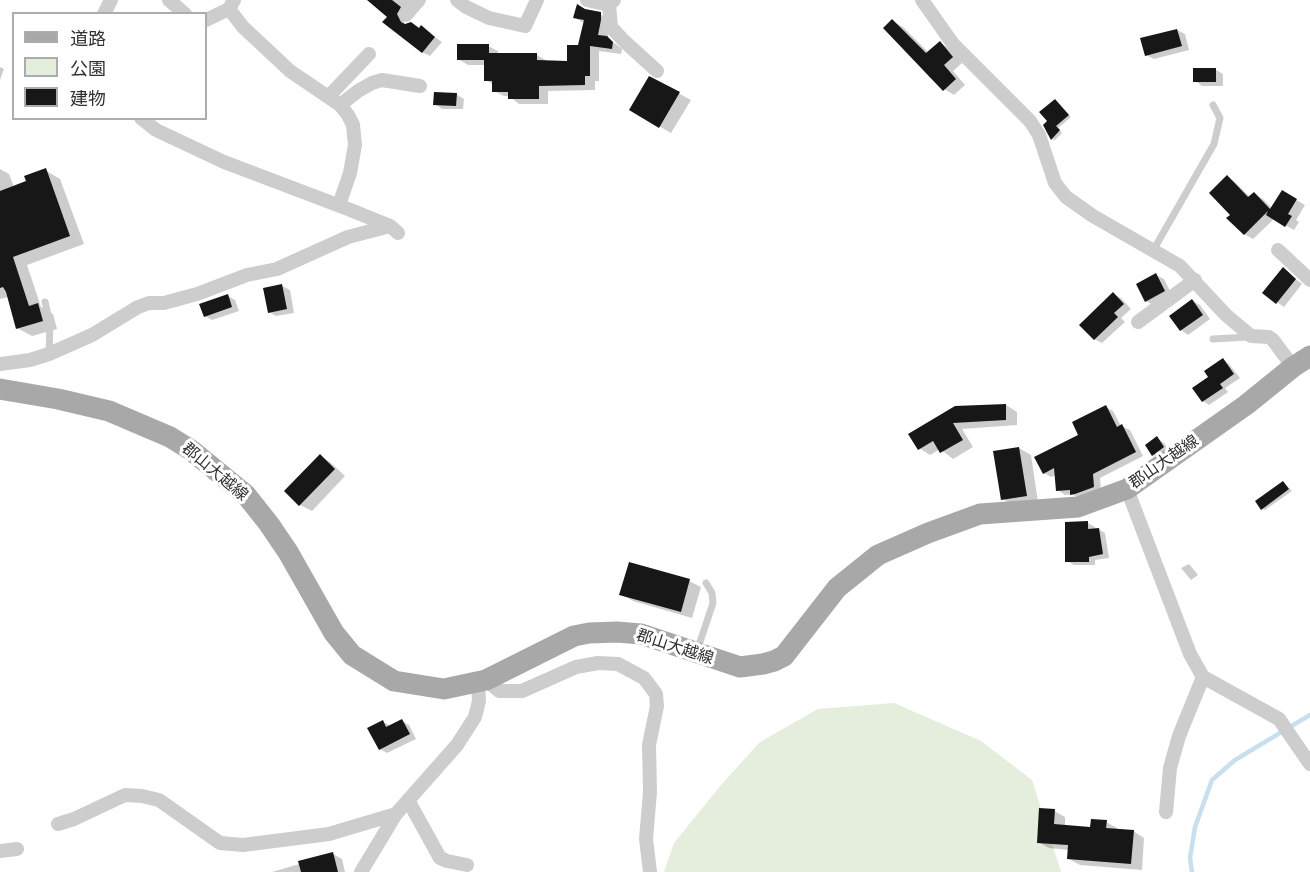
<!DOCTYPE html>
<html>
<head>
<meta charset="utf-8">
<style>
  body { margin:0 }
  #map { position:relative; width:1310px; height:872px; overflow:hidden; background:#fff; font-family:Raleway,"Noto Sans JP",sans-serif }
  canvas { display:block }
  .legend { position:absolute; left:12px; top:12px; width:195px; height:108px; box-sizing:border-box; background:#fff; border:2px solid #acacac; margin:0; padding:8px 10px; list-style:none; font-size:18px; color:#303030 }
  .legend li { display:flex; align-items:center; gap:12px; height:30px }
  .legend b { width:30px; border:2px solid #acacac }
</style>
</head>
<body>
<div id="map">
<canvas width="1310" height="872"></canvas>
<ul class="legend">
<li><b style="height:8px;background:#a8a8a8"></b>道路</li>
<li><b style="height:16px;background:#e5eddd"></b>公園</li>
<li><b style="height:16px;background:#171717"></b>建物</li>
</ul>
</div>
<script>
const ctx = document.querySelector('canvas').getContext('2d');
ctx.lineJoin = 'round';
function fill(path, color) { ctx.fillStyle = color; ctx.fill(path, 'evenodd'); }
const toPath = rows => new Path2D(rows.map(r => 'M' + r).join(''));
function trace(path, color, width, dash) { ctx.strokeStyle = color; ctx.lineWidth = width; ctx.lineCap = dash ? 'butt' : 'round'; ctx.setLineDash(dash || []); ctx.stroke(path); }
function label(font, color, halo, rows, align = 'center') {
  ctx.font = font + ' Raleway,"Noto Sans JP",sans-serif'; ctx.lineWidth = 6; ctx.setLineDash([]); ctx.textBaseline = 'middle'; ctx.strokeStyle = halo; ctx.fillStyle = color; for (const [text, x, y, turn = 0] of rows) {
    ctx.save(); ctx.translate(x, y); ctx.rotate((+turn || 0) * Math.PI / 180); ctx.textAlign = isNaN(turn) ? turn : align; if (halo) ctx.strokeText(text, 0, 0); ctx.fillText(text, 0, 0); ctx.restore();
  }
}
const green = toPath([
  [894,703,981,741,1032,780,1061,872,664,872,674,843,721,785,760,742,818,709]
]);
const shadow = toPath([
  [376,0,414,0,404,17,404,23,406,25,420,29,421,27,442,42,430,56,422,52],
  [584,10,600,14,610,20,608,38,622,49,621,54,599,51,599,81,595,81,595,90,548,91,548,104,519,104,509,96,504,96,494,91,494,85,486,80,486,65,468,65,458,59,488,46,498,51,498,55,537,55,547,61,569,62,579,47,584,23,575,18],
  [892,21,903,27,929,53,940,43,950,49,962,63,953,71,965,85,954,95,944,89],
  [1177,30,1185,34,1189,50,1154,59,1146,55],
  [0,67,4,69,0,80],
  [1216,70,1223,74,1223,86,1202,86,1195,81],
  [650,78,691,100,671,133,631,110],
  [456,94,464,99,463,109,442,109,435,104],
  [1058,103,1071,117,1058,128,1062,133,1055,140,1052,139],
  [0,169,9,174,14,187,28,182,45,170,60,179,84,244,27,265,41,307,53,314,57,329,32,336,17,328,8,297,0,299],
  [1227,177,1235,182,1250,197,1254,194,1263,199,1272,208,1282,192,1305,205,1296,220,1299,222,1294,230,1274,219,1253,239,1244,234,1232,215],
  [1283,269,1302,284,1284,307,1277,302],
  [1156,275,1164,279,1172,295,1153,305,1146,301],
  [282,286,290,290,294,313,276,316,269,312],
  [1113,294,1121,298,1131,309,1121,318,1125,322,1102,343,1094,339],
  [228,296,235,300,239,311,212,320,205,316],
  [1192,301,1200,305,1210,319,1188,335,1181,330],
  [1223,360,1229,364,1240,378,1225,388,1228,392,1209,405,1203,401,1210,377],
  [1006,405,1017,412,1017,425,962,429,973,447,953,459,940,449,930,455,919,448,955,407],
  [1106,407,1113,411,1121,426,1130,430,1143,456,1100,478,1101,491,1079,498,1072,494,1065,495,1058,490,1056,475,1051,477,1044,473],
  [1157,438,1164,443,1171,452,1161,459,1153,455],
  [1019,448,1031,455,1038,502,1014,506,1003,499],
  [320,456,331,463,345,476,312,511,300,505,286,491],
  [1283,482,1292,491,1265,510,1262,509],
  [1088,523,1095,527,1095,530,1098,529,1105,533,1109,558,1095,560,1095,565,1074,565,1067,561],
  [1189,564,1198,575,1191,580,1181,568],
  [689,581,701,587,692,618,633,601,621,594],
  [402,721,409,725,416,739,387,753,380,749,383,722,391,726],
  [1054,811,1065,817,1065,826,1092,828,1106,822,1117,828,1117,830,1133,831,1144,838,1142,870,1080,865,1069,859,1069,850,1049,848,1038,842],
  [333,854,342,859,345,872,272,872]
]);
const stream = toPath([
  [1192,872,1190,858,1195,827,1212,780,1235,760,1310,715]
]);
const building = toPath([
  [367,0,392,0,401,7,397,14,401,22,405,24,411,22,419,28,421,25,435,37,422,53,382,22,387,17],
  [577,4,585,9,601,12,601,20,598,35,607,36,613,42,612,49,590,46,590,76,585,76,585,85,539,86,539,99,508,99,508,92,492,92,492,81,484,81,484,60,457,60,457,44,489,44,489,53,537,53,537,60,567,61,567,45,578,45,584,20,573,18],
  [892,19,926,53,940,41,953,57,944,65,956,79,943,91,883,28],
  [1177,29,1182,46,1145,56,1140,38],
  [1193,68,1216,68,1216,82,1193,82],
  [649,76,680,92,659,128,629,110],
  [434,92,457,93,456,106,433,105],
  [1055,99,1069,115,1056,126,1060,130,1051,140,1043,125,1047,121,1039,112],
  [46,168,70,236,13,257,29,306,38,303,43,321,16,329,6,292,3,287,0,288,0,191,26,181,24,176],
  [1227,175,1248,197,1254,192,1270,209,1282,190,1297,199,1288,214,1292,216,1285,227,1266,215,1268,211,1244,235,1226,218,1230,215,1209,193],
  [1283,267,1296,279,1276,304,1262,293],
  [1156,273,1165,291,1145,302,1136,284],
  [282,284,287,309,268,313,263,288],
  [1113,292,1124,304,1114,313,1118,317,1094,340,1079,325],
  [228,294,232,307,204,317,199,304],
  [1192,299,1203,315,1180,331,1169,316],
  [1223,358,1234,374,1220,384,1223,388,1202,402,1192,388,1208,377,1204,371],
  [1006,404,1006,420,953,423,963,440,940,453,933,441,918,450,908,434,955,406],
  [1106,405,1117,427,1122,424,1136,452,1093,474,1094,487,1075,494,1070,495,1070,490,1056,491,1054,468,1043,474,1034,457,1078,435,1072,422],
  [1157,436,1164,447,1152,456,1145,445],
  [1019,447,1027,496,1001,500,993,451],
  [320,454,335,469,299,506,284,491],
  [1283,481,1289,489,1261,510,1255,501],
  [1088,521,1088,529,1099,528,1103,554,1089,557,1089,562,1065,562,1065,522],
  [629,562,690,579,681,612,619,595],
  [402,719,410,734,379,750,367,728,383,720,386,727],
  [1039,808,1055,809,1054,824,1090,827,1091,819,1107,820,1106,828,1134,830,1131,864,1067,859,1068,845,1037,843],
  [333,852,338,872,301,872,298,861]
]);
const service = toPath([
  [1154,249,1214,144,1220,118,1213,105],
  [45,302,50,323,49,354],
  [1213,339,1248,337],
  [697,651,713,603,712,593,706,583]
]);
const minor = toPath([
  [169,0,185,14],
  [457,0,466,7,489,18,525,26,537,0],
  [587,0,609,5,614,0],
  [922,0,953,44,1030,121,1039,135,1055,183,1066,197,1093,216,1180,266,1226,315,1251,336,1269,337,1273,340,1293,367],
  [609,5,611,27,624,41,657,71],
  [229,9,243,27,290,71,340,105,348,115,353,125,355,145,350,173,339,205],
  [104,14,111,0],
  [406,15,419,0],
  [206,20,229,9,234,0],
  [328,97,369,54],
  [340,105,358,91,372,83,382,80,420,86],
  [141,118,156,130,224,162,348,209,390,226,398,233],
  [1278,250,1310,280],
  [1138,322,1195,280],
  [0,364,30,360,49,354,92,335,138,307,149,303,164,303,197,294,247,275,277,269,348,237,390,226],
  [1127,489,1190,654,1203,677,1279,719,1310,764],
  [486,680,499,691,522,691,576,667,598,663,618,664,644,678,656,694,657,706,649,745,650,792,646,839,650,872],
  [408,800,440,858,447,861,467,865],
  [1166,812,1170,768,1179,736,1203,677],
  [58,824,74,819,125,795,142,796,159,800,220,843,243,845,329,834,396,814],
  [0,851,17,849],
  [361,872,396,814,457,745,475,717,479,701,478,681]
]);
const primary = toPath([
  [0,389,58,399,109,411,170,437,191,450,246,495,269,524,288,552,334,633,352,655,394,681,444,689,486,680,574,636,589,633,617,632,641,634,740,667,763,664,774,661,784,656,837,588,878,555,928,533,980,514,1078,507,1127,489,1246,405,1293,367,1310,356]
]);
const streetNames = [
  ["郡山大越線",1164,462,-35],
  ["郡山大越線",215,472,40],
  ["郡山大越線",675,647,18]
];
fill(green, '#e5eddd');
fill(shadow, '#0003');
trace(stream, '#c8dfee', 4.5);
fill(building, '#171717');
trace(service, '#cdcdcd', 7);
trace(minor, '#cdcdcd', 14);
trace(primary, '#a8a8a8', 21);
label('16px', '#303030', '#fff', streetNames);
</script>
</body>
</html>
